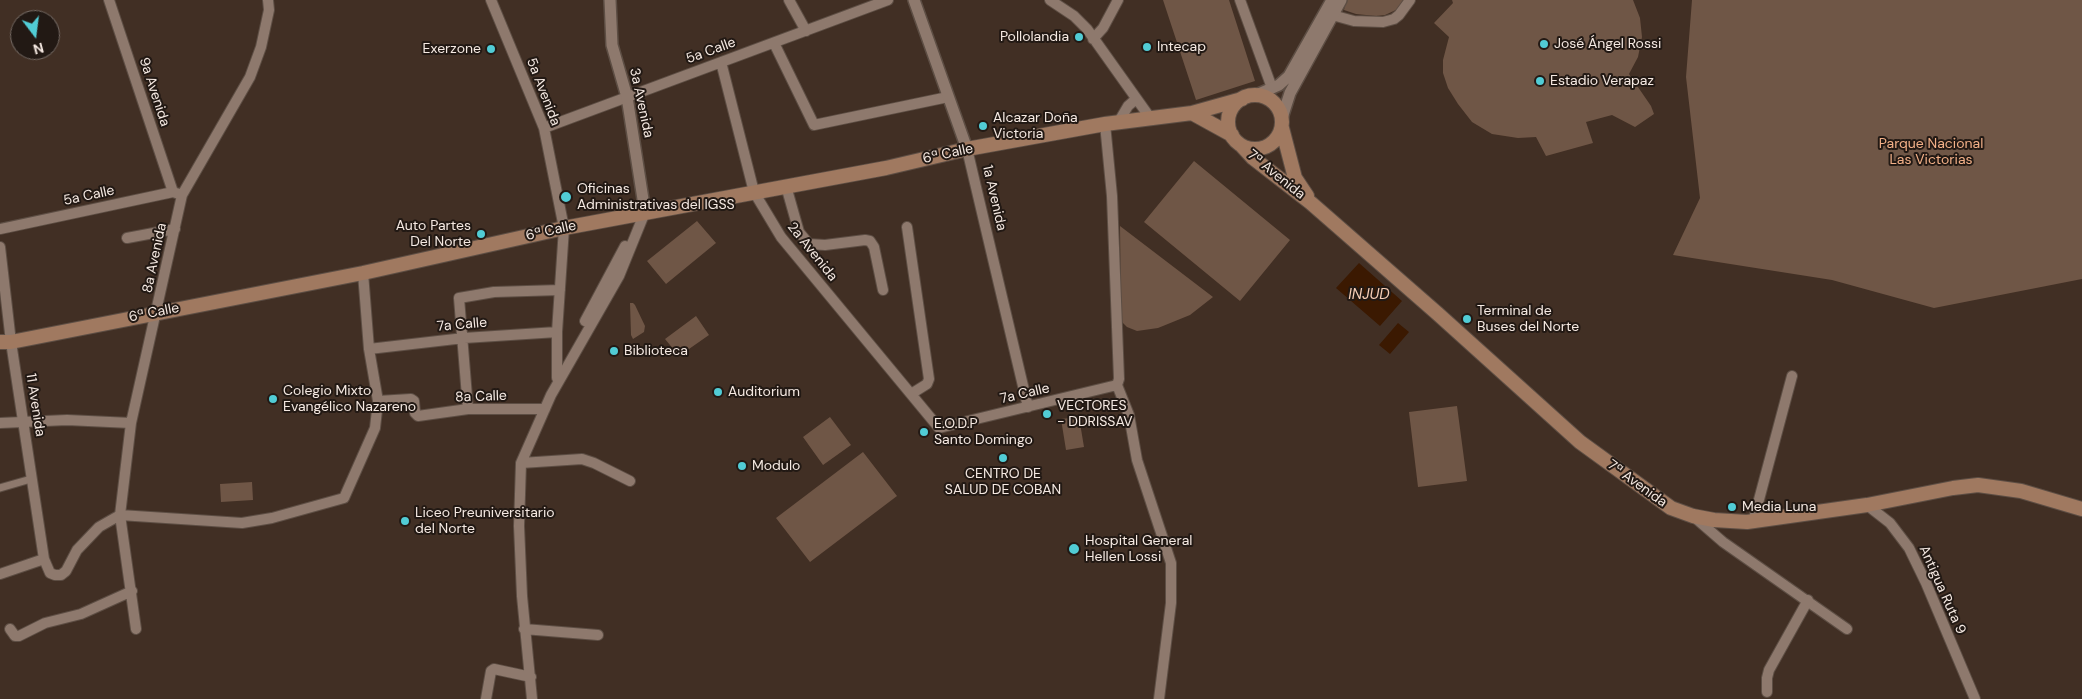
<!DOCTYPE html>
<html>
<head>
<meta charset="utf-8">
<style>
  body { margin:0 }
  #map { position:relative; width:2082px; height:699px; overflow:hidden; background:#412f24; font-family:"DM Sans",sans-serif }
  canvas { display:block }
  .north { position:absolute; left:10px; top:10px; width:50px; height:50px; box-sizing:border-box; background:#221914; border:1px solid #766c66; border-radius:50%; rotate:165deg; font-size:14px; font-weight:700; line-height:20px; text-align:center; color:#f5e9e2 }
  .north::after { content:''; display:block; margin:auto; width:18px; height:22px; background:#51ccd5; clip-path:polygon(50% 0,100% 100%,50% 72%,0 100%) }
</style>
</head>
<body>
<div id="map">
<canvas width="2082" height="699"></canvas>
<div class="north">N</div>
</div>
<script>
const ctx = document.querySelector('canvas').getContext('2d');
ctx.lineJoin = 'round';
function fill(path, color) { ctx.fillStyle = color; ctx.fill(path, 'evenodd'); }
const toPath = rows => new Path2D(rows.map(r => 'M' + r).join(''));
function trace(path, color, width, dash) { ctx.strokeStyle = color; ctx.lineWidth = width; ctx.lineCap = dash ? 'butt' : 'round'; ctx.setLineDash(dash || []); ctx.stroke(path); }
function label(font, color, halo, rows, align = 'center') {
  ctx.font = font + ' "DM Sans",sans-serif'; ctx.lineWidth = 4; ctx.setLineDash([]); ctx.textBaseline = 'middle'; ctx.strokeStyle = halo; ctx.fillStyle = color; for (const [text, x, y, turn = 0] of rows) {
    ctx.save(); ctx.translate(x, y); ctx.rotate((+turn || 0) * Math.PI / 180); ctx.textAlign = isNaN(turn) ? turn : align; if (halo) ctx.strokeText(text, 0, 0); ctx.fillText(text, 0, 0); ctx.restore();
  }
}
const green = toPath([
  [1163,0,1229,0,1255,81,1196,100],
  [1346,0,1406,0,1398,9,1385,15,1376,16,1356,14,1344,10],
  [1452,0,1633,0,1640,18,1642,37,1638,57,1629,74,1651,106,1654,114,1635,127,1612,115,1586,122,1593,143,1546,156,1536,137,1518,138,1492,134,1472,122,1458,104,1448,88,1443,73,1443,60,1449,37,1434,23,1453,3],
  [1692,0,2082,0,2082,279,1934,308,1832,280,1673,255,1700,198,1686,77],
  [1194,161,1290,240,1240,301,1144,222],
  [697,221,716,243,666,284,647,261],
  [1120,226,1213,297,1190,315,1158,328,1137,331,1127,327,1121,321],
  [630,303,633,303,635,305,645,326,644,332,633,339,631,335],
  [696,316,709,335,679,356,665,339],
  [1457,406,1467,481,1418,487,1409,412],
  [830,417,851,445,823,465,803,437],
  [1079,417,1084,447,1066,450,1061,419],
  [863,452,897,496,810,562,776,518],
  [252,482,253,500,221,502,220,484]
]);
const water = toPath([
  [1359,263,1402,301,1380,326,1336,288],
  [1398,323,1409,332,1390,354,1379,345]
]);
const pedestrian = toPath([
  [0,488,31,479]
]);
const minor = toPath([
  [109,0,173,192],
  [491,0,544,128,564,228,557,332,557,378],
  [789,0,806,31],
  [1050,0,1074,16,1087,29,1151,119],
  [1240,0,1272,88],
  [1325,13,1354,21,1383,22,1394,19,1399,15,1410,0],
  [1093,39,1103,28,1118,0],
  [774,43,814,125,948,97],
  [721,62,754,192,781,237,939,428,1117,385],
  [1118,123,1128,106,1136,99],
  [1105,124,1112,196,1119,379,1117,385,1129,415,1137,460,1171,563,1171,603,1159,699],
  [544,128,888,0],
  [967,149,1028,407],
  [786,186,799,232,809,244,825,245,865,240,870,241,874,247,883,290],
  [907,227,929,379,927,384,911,394],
  [0,229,173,192,179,194],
  [127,238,175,229],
  [0,247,11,342,44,559,50,573,55,575,61,575,66,571,77,550,99,527,120,515,242,523,272,518,344,498,375,428,378,401,369,349,363,273],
  [585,321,625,246],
  [369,349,464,338,557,332],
  [378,401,411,399,414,401,415,413,418,416,468,409,545,409],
  [468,409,459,298,494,292,560,290],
  [0,423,67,420,131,423],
  [521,463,582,459,594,463,630,481],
  [1867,505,1890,523,1909,548,1926,583,1975,699],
  [1693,516,1723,542,1847,629],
  [1753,522,1792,376],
  [0,574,44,559],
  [10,629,15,636,19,636,45,623,81,614,132,591],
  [136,629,120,515,131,423,182,195,250,77,261,47,269,10,268,0],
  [524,629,598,635],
  [1767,692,1767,678,1769,670,1808,600],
  [486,699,491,671,494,669,531,677],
  [532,699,522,596,519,526,521,463,551,395,619,276,645,212]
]);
const tertiary = toPath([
  [610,0,612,45,627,97,645,212],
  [914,0,967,149],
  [1254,96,1279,85,1289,76,1332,0],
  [1282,118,1290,93,1341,0]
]);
const secondary = toPath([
  '1228 122a27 27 0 1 1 54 0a27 27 0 1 1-54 0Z',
  [1192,113,1232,135],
  [1282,128,1295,178,1307,196],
  [1242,146,1253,158,1311,203,1438,314,1580,442,1671,508,1693,516,1714,520,1747,522,1867,505,1953,488,1978,485,2021,491,2082,509],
  [0,342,11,342,363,273,564,228,886,168,967,149,1105,124,1192,113,1242,99]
]);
const markers = [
  [1079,37,5,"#51ccd5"],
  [1544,44,5,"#51ccd5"],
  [1147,47,5,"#51ccd5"],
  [491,49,5,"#51ccd5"],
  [1540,81,5,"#51ccd5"],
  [983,126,5,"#51ccd5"],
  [566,197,6,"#51ccd5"],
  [481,234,5,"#51ccd5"],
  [1467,319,5,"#51ccd5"],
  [614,351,5,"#51ccd5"],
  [718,392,5,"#51ccd5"],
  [273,399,5,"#51ccd5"],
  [1047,414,5,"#51ccd5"],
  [924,432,5,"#51ccd5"],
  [1003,458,5,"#51ccd5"],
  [742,466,5,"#51ccd5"],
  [1732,507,5,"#51ccd5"],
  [405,521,5,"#51ccd5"],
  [1074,549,6,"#51ccd5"]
];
const poiNames = [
  ["Pollolandia",1069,37,"right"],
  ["José Ángel Rossi",1554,44],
  ["Intecap",1157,47],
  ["Exerzone",481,49,"right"],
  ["Estadio Verapaz",1550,81],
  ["Alcazar Doña",993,118],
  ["Victoria",993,134],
  ["Oficinas",577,189],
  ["Administrativas del IGSS",577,205],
  ["Auto Partes",471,226,"right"],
  ["Del Norte",471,242,"right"],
  ["Terminal de",1477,311],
  ["Buses del Norte",1477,327],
  ["Biblioteca",624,351],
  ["Colegio Mixto",283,391],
  ["Evangélico Nazareno",283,407],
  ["Auditorium",728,392],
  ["VECTORES",1057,406],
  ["- DDRISSAV",1057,422],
  ["E.O.D.P",934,424],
  ["Santo Domingo",934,440],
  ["Modulo",752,466],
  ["CENTRO DE",1003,474,"center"],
  ["SALUD DE COBAN",1003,490,"center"],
  ["Media Luna",1742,507],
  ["Liceo Preuniversitario",415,513],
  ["del Norte",415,529],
  ["Hospital General",1085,541],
  ["Hellen Lossi",1085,557]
];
const streetNames = [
  ["5a Calle",711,51,-20],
  ["9a Avenida",154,92,72],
  ["5a Avenida",543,92,69],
  ["3a Avenida",641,103,78],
  ["6ª Calle",948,154,-12],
  ["7ª Avenida",1276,175,39],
  ["5a Calle",89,196,-12],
  ["1a Avenida",994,198,77],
  ["6ª Calle",551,231,-12],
  ["2a Avenida",812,252,51],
  ["8a Avenida",155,258,-78],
  ["6ª Calle",154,313,-11],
  ["7a Calle",462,325,-5],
  ["7a Calle",1025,394,-13],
  ["8a Calle",481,397,-2],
  ["11 Avenida",35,405,81],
  ["7ª Avenida",1637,484,36],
  ["Antigua Ruta 9",1942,590,66]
];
const parkNames = [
  ["Parque Nacional",1931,144],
  ["Las Victorias",1931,160]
];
const waterNames = [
  ["INJUD",1369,295]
];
fill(green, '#6f5646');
fill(water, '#3b1901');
trace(pedestrian, '#5d4e44', 9);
trace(minor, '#5d4e44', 12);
trace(tertiary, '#5d4e44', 14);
trace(secondary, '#5d4e44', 16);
trace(pedestrian, '#8e796d', 7);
trace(minor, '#8e796d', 10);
trace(tertiary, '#8e796d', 11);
trace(secondary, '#a07960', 14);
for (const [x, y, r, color] of markers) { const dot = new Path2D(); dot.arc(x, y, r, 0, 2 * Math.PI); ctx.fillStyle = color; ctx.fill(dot); trace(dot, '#221914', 2); }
label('14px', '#f5e9e2', '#221914', poiNames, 'left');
label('14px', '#f5e9e2', '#221914', streetNames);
label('14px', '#f2b088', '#221914', parkNames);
label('italic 15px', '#f9d0b8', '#221914', waterNames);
</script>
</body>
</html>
